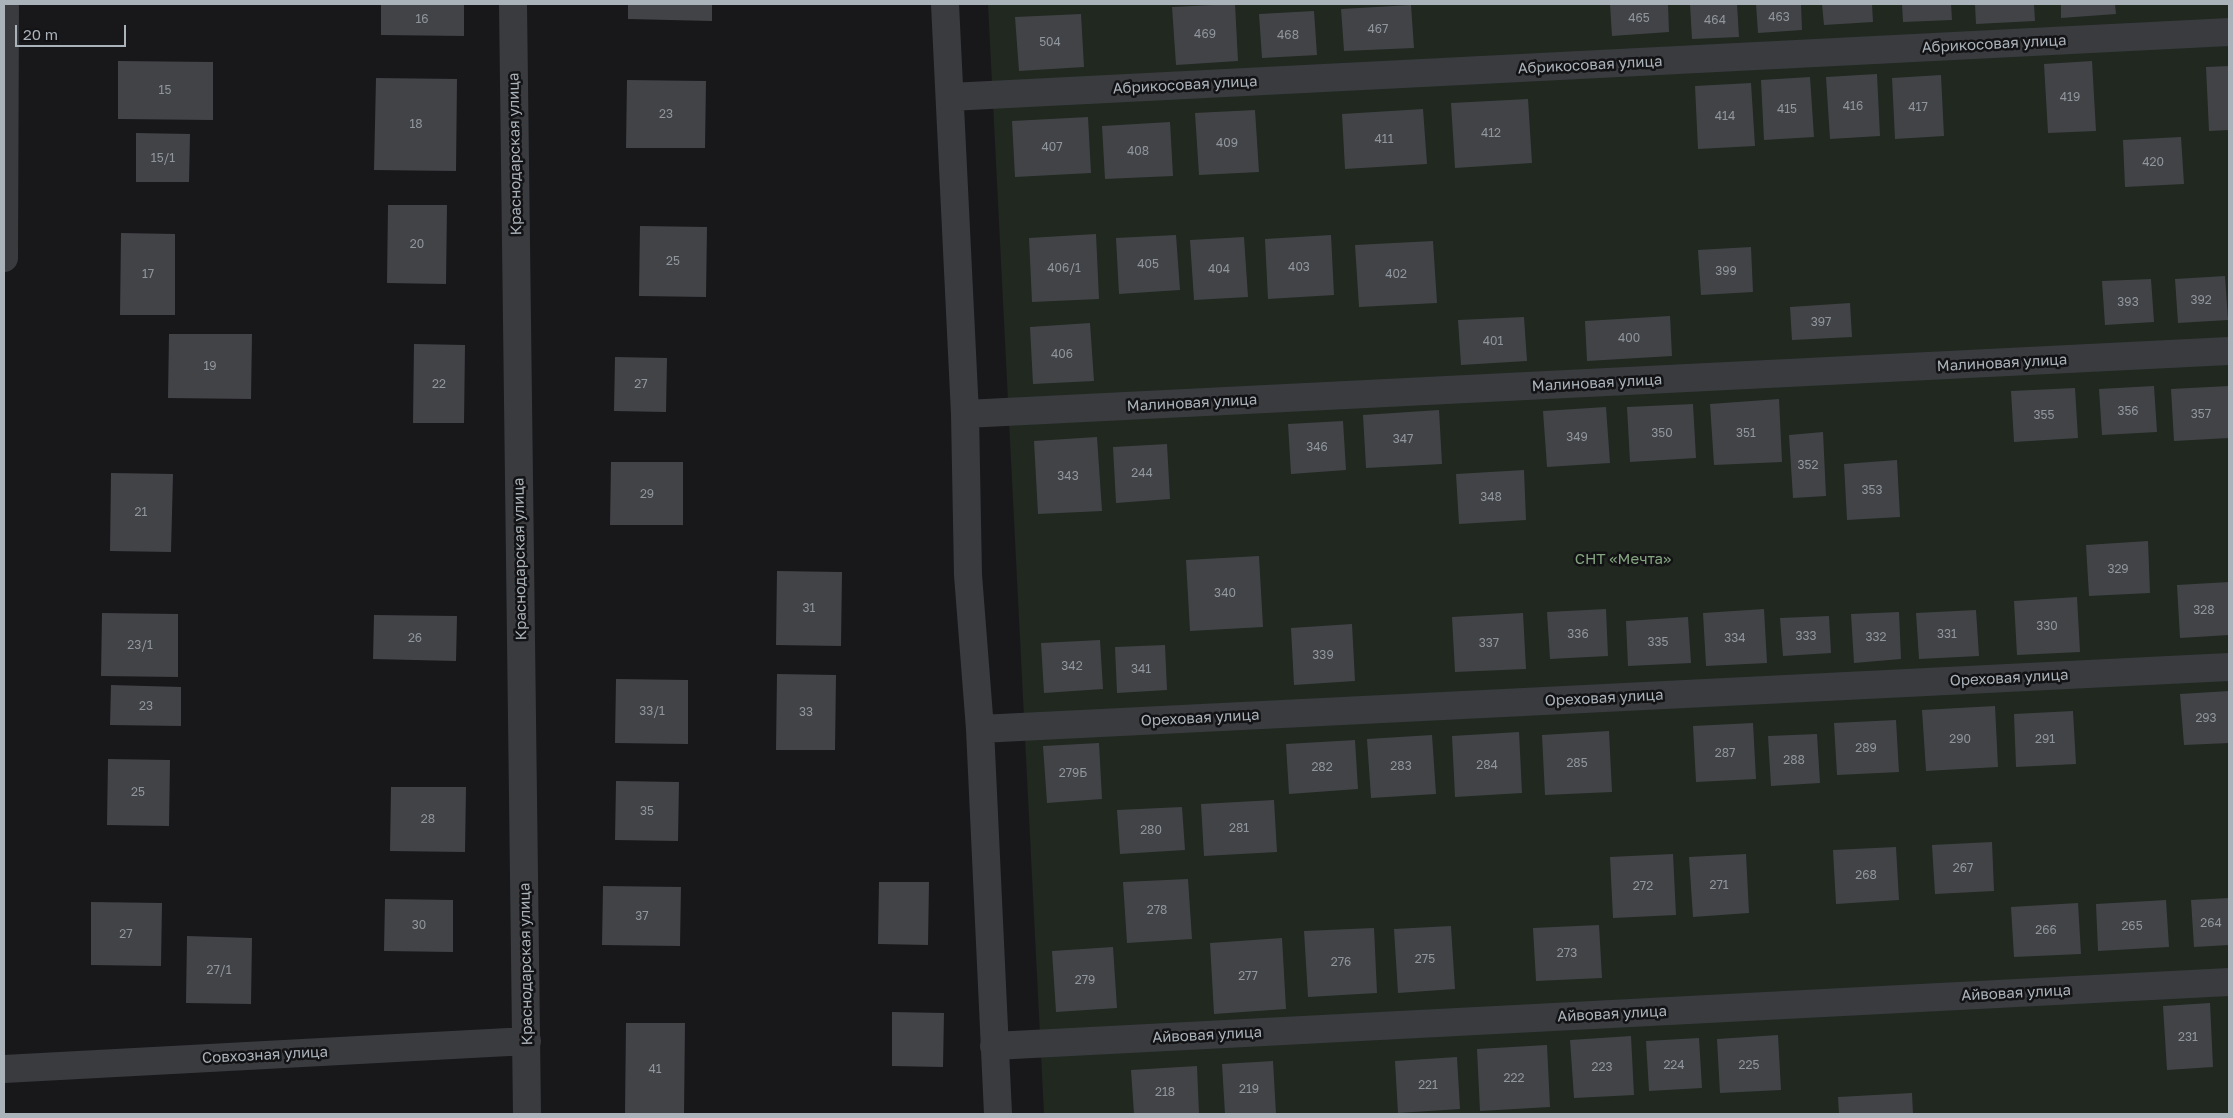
<!DOCTYPE html>
<html>
<head>
<meta charset="utf-8">
<style>
  body { margin:0 }
  #map { position:relative; width:2233px; height:1118px; overflow:hidden; background:#18181a; font-family:"Golos Text",sans-serif }
  canvas { display:block }
  .frame { position:absolute; inset:0; border:5px solid #aab2ba; pointer-events:none }
  .scale { position:absolute; left:15px; top:25px; width:111px; height:22px; box-sizing:border-box; border:2px solid #aab2ba; border-top:0; padding-left:6px; font-size:15px; line-height:18px; white-space:nowrap; color:#aab2ba; -webkit-text-stroke:4px #131315; paint-order:stroke }
</style>
</head>
<body>
<div id="map">
<canvas width="2233" height="1118"></canvas>
<div class="frame"></div>
<div class="scale">20 m</div>
</div>
<script>
const ctx = document.querySelector('canvas').getContext('2d');
ctx.lineJoin = 'round';
function fill(path, color) { ctx.fillStyle = color; ctx.fill(path, 'evenodd'); }
const toPath = rows => new Path2D(rows.map(r => 'M' + r).join(''));
function trace(path, color, width, dash) { ctx.strokeStyle = color; ctx.lineWidth = width; ctx.lineCap = dash ? 'butt' : 'round'; ctx.setLineDash(dash || []); ctx.stroke(path); }
function label(font, color, halo, rows, align = 'center') {
  ctx.font = font + ' "Golos Text",sans-serif'; ctx.lineWidth = 5; ctx.setLineDash([]); ctx.textBaseline = 'middle'; ctx.strokeStyle = halo; ctx.fillStyle = color; for (const [text, x, y, turn = 0] of rows) {
    ctx.save(); ctx.translate(x, y); ctx.rotate((+turn || 0) * Math.PI / 180); ctx.textAlign = isNaN(turn) ? turn : align; if (halo) ctx.strokeText(text, 0, 0); ctx.fillText(text, 0, 0); ctx.restore();
  }
}
const green = toPath([
  [988,4,2229,4,2229,1114,1044,1114]
]);
const building = toPath([
  [381,4,464,4,464,36,381,35],
  [628,4,712,4,712,21,628,19],
  [1235,4,1238,61,1176,65,1172,7],
  [1610,4,1668,4,1669,32,1612,36],
  [1690,4,1737,4,1739,37,1692,39],
  [1756,4,1801,4,1802,30,1758,33],
  [1822,4,1872,4,1873,22,1824,25],
  [1902,4,1951,4,1952,20,1903,22],
  [1975,4,2034,4,2035,21,1976,24],
  [2061,4,2115,4,2116,14,2061,18],
  [1411,5,1414,48,1344,51,1341,9],
  [1314,11,1317,55,1262,58,1259,14],
  [1081,14,1084,67,1019,71,1015,17],
  [118,61,213,62,213,120,118,119],
  [2092,61,2096,131,2048,133,2044,64],
  [2229,66,2229,130,2209,131,2206,67],
  [1877,74,1880,136,1830,139,1826,77],
  [1941,75,1944,136,1895,139,1892,78],
  [1810,77,1814,137,1764,140,1761,80],
  [376,78,457,79,456,171,374,170],
  [627,80,706,81,705,148,626,148],
  [1751,83,1755,146,1698,149,1695,86],
  [1528,99,1532,163,1455,168,1451,103],
  [1423,109,1427,164,1345,169,1342,114],
  [1255,110,1259,172,1199,175,1195,113],
  [1088,117,1091,173,1015,177,1012,121],
  [1170,122,1173,176,1105,179,1102,126],
  [136,133,190,134,189,182,136,182],
  [2181,137,2184,184,2125,187,2123,140],
  [388,205,447,205,446,284,387,283],
  [640,226,707,227,706,297,639,296],
  [121,233,175,234,175,315,120,315],
  [1096,234,1099,299,1032,302,1029,238],
  [1176,235,1180,290,1119,294,1116,238],
  [1331,235,1334,295,1268,299,1265,239],
  [1244,237,1248,297,1194,300,1190,240],
  [1433,241,1437,303,1359,307,1355,245],
  [1751,247,1753,292,1701,295,1698,250],
  [2225,276,2228,320,2178,323,2175,279],
  [2151,279,2154,322,2105,325,2102,281],
  [1850,303,1852,337,1792,340,1790,307],
  [1670,316,1672,356,1587,361,1585,321],
  [1524,317,1527,361,1461,365,1458,320],
  [1090,323,1094,381,1033,384,1030,327],
  [169,334,252,334,251,399,168,398],
  [414,344,465,345,464,423,413,423],
  [615,357,667,358,666,412,614,411],
  [2154,386,2157,432,2102,435,2099,389],
  [2229,386,2229,438,2174,441,2171,389],
  [2075,388,2078,438,2014,442,2011,391],
  [1779,399,1782,462,1714,465,1710,404],
  [1693,404,1696,458,1630,462,1627,407],
  [1606,407,1610,463,1547,467,1543,411],
  [1439,410,1442,464,1366,468,1363,415],
  [1343,421,1346,470,1291,474,1288,424],
  [1823,432,1826,496,1793,498,1789,435],
  [1097,437,1102,511,1038,514,1034,441],
  [1167,444,1170,499,1116,503,1113,447],
  [1897,460,1900,517,1847,520,1844,464],
  [611,462,683,462,683,525,610,525],
  [1524,470,1526,520,1459,524,1456,474],
  [111,473,173,474,171,552,110,551],
  [2148,541,2150,593,2089,596,2086,545],
  [1259,556,1263,627,1190,631,1186,560],
  [777,571,842,572,841,646,776,645],
  [2229,582,2229,635,2180,638,2177,585],
  [2077,597,2080,652,2017,655,2014,601],
  [1606,609,1608,656,1550,659,1547,612],
  [1764,609,1767,663,1706,666,1703,613],
  [1976,610,1979,656,1919,659,1916,613],
  [1899,612,1901,659,1854,663,1851,614],
  [102,613,178,614,178,677,101,676],
  [1523,613,1526,669,1455,672,1452,617],
  [374,615,457,616,456,661,373,659],
  [1829,616,1831,653,1783,656,1780,618],
  [1688,617,1691,663,1628,666,1626,621],
  [1352,624,1355,681,1294,685,1291,628],
  [1100,640,1103,689,1044,693,1041,643],
  [1165,645,1167,690,1117,693,1115,647],
  [777,674,836,675,835,750,776,750],
  [616,679,688,680,688,744,615,743],
  [111,685,181,687,181,726,110,725],
  [2229,691,2229,743,2184,745,2180,694],
  [1995,706,1998,767,1926,771,1922,710],
  [2073,711,2076,764,2016,767,2014,714],
  [1896,720,1899,772,1837,775,1834,723],
  [1753,723,1756,779,1696,782,1693,726],
  [1609,731,1612,792,1545,795,1542,735],
  [1519,732,1522,793,1455,797,1452,736],
  [1817,734,1820,783,1771,786,1768,736],
  [1432,735,1436,794,1371,798,1367,739],
  [1355,740,1358,789,1289,794,1286,744],
  [1099,743,1102,799,1047,803,1043,746],
  [108,759,170,760,169,826,107,825],
  [616,781,679,782,678,841,615,840],
  [391,787,466,787,465,852,390,851],
  [1274,800,1277,852,1204,856,1201,804],
  [1182,807,1185,850,1120,854,1117,810],
  [1992,842,1994,891,1935,894,1932,845],
  [1896,847,1899,900,1836,904,1833,850],
  [1673,854,1676,915,1613,918,1610,857],
  [1746,854,1749,913,1693,917,1689,857],
  [1188,879,1192,939,1127,943,1123,882],
  [879,882,929,882,928,945,878,944],
  [603,886,681,887,680,946,602,945],
  [2229,898,2229,945,2194,947,2191,900],
  [385,899,453,900,453,952,384,951],
  [2166,900,2169,947,2098,951,2096,904],
  [91,902,162,903,161,966,91,965],
  [2078,903,2081,954,2014,957,2011,907],
  [1599,925,1602,978,1536,981,1533,928],
  [1451,926,1455,989,1398,993,1394,929],
  [1374,928,1377,993,1308,997,1304,931],
  [187,936,252,938,251,1004,186,1003],
  [1282,938,1286,1009,1214,1014,1210,943],
  [1113,947,1117,1008,1056,1012,1052,951],
  [2210,1003,2213,1067,2167,1070,2163,1006],
  [892,1012,944,1013,943,1067,892,1066],
  [626,1023,685,1023,684,1114,625,1114],
  [1778,1035,1781,1090,1720,1093,1717,1039],
  [1631,1036,1634,1095,1574,1098,1570,1040],
  [1699,1038,1702,1088,1649,1091,1646,1041],
  [1547,1045,1550,1107,1480,1111,1477,1049],
  [1457,1057,1460,1109,1398,1113,1395,1061],
  [1273,1061,1276,1114,1225,1114,1222,1064],
  [1197,1066,1199,1114,1134,1114,1131,1070],
  [1912,1093,1913,1114,1839,1114,1838,1097]
]);
const minor = toPath([
  [513,4,527,1114],
  [945,4,965,414,968,575,980,729,998,1114],
  [950,97,2229,32],
  [4,258,5,4],
  [965,414,2229,351],
  [980,729,2229,667],
  [994,1046,2229,982],
  [4,1069,527,1041]
]);
const numberNames = [
  ["463",1779,17],
  ["465",1639,18],
  ["16",422,19],
  ["464",1715,20],
  ["467",1378,29],
  ["469",1205,34],
  ["468",1288,35],
  ["504",1050,42],
  ["15",165,90],
  ["419",2070,97],
  ["416",1853,106],
  ["417",1918,107],
  ["415",1787,109],
  ["23",666,114],
  ["414",1725,116],
  ["18",416,124],
  ["412",1491,133],
  ["411",1384,139],
  ["409",1227,143],
  ["407",1052,147],
  ["408",1138,151],
  ["15/1",163,158],
  ["420",2153,162],
  ["20",417,244],
  ["25",673,261],
  ["405",1148,264],
  ["403",1299,267],
  ["406/1",1064,268],
  ["404",1219,269],
  ["399",1726,271],
  ["17",148,274],
  ["402",1396,274],
  ["392",2201,300],
  ["393",2128,302],
  ["397",1821,322],
  ["400",1629,338],
  ["401",1493,341],
  ["406",1062,354],
  ["19",210,366],
  ["22",439,384],
  ["27",641,384],
  ["356",2128,411],
  ["357",2201,414],
  ["355",2044,415],
  ["350",1662,433],
  ["351",1746,433],
  ["349",1577,437],
  ["347",1403,439],
  ["346",1317,447],
  ["352",1808,465],
  ["244",1142,473],
  ["343",1068,476],
  ["353",1872,490],
  ["29",647,494],
  ["348",1491,497],
  ["21",141,512],
  ["329",2118,569],
  ["340",1225,593],
  ["31",809,608],
  ["328",2204,610],
  ["330",2047,626],
  ["336",1578,634],
  ["331",1947,634],
  ["333",1806,636],
  ["332",1876,637],
  ["26",415,638],
  ["334",1735,638],
  ["335",1658,642],
  ["337",1489,643],
  ["23/1",140,645],
  ["339",1323,655],
  ["342",1072,666],
  ["341",1141,669],
  ["23",146,706],
  ["33/1",652,711],
  ["33",806,712],
  ["293",2206,718],
  ["290",1960,739],
  ["291",2045,739],
  ["289",1866,748],
  ["287",1725,753],
  ["288",1794,760],
  ["285",1577,763],
  ["284",1487,765],
  ["283",1401,766],
  ["282",1322,767],
  ["279Б",1073,773],
  ["25",138,792],
  ["35",647,811],
  ["28",428,819],
  ["281",1239,828],
  ["280",1151,830],
  ["267",1963,868],
  ["268",1866,875],
  ["271",1719,885],
  ["272",1643,886],
  ["278",1157,910],
  ["37",642,916],
  ["264",2211,923],
  ["30",419,925],
  ["265",2132,926],
  ["266",2046,930],
  ["27",126,934],
  ["273",1567,953],
  ["275",1425,959],
  ["276",1341,962],
  ["27/1",219,970],
  ["277",1248,976],
  ["279",1085,980],
  ["231",2188,1037],
  ["224",1674,1065],
  ["225",1749,1065],
  ["223",1602,1067],
  ["41",655,1069],
  ["222",1514,1078],
  ["221",1428,1085],
  ["219",1249,1089],
  ["218",1165,1092]
];
const streetNames = [
  ["Абрикосовая улица",1994,44,-3],
  ["Абрикосовая улица",1590,65,-3],
  ["Абрикосовая улица",1185,85,-3],
  ["Краснодарская улица",515,154,-91],
  ["Малиновая улица",2002,363,-3],
  ["Малиновая улица",1597,383,-3],
  ["Малиновая улица",1192,403,-3],
  ["Краснодарская улица",520,559,-91],
  ["Ореховая улица",2009,678,-3],
  ["Ореховая улица",1604,698,-3],
  ["Ореховая улица",1200,718,-3],
  ["Краснодарская улица",526,964,-91],
  ["Айвовая улица",2016,993,-3],
  ["Айвовая улица",1612,1014,-3],
  ["Айвовая улица",1207,1035,-3],
  ["Совхозная улица",265,1055,-3]
];
const parkNames = [
  ["СНТ «Мечта»",1623,559]
];
fill(green, '#202820');
fill(building, '#424347');
trace(minor, '#393b3f', 28);
label('12px', '#90969d', null, numberNames);
label('15px', '#aab2ba', '#131315', streetNames);
label('15px', '#85a581', '#131315', parkNames);
</script>
</body>
</html>
